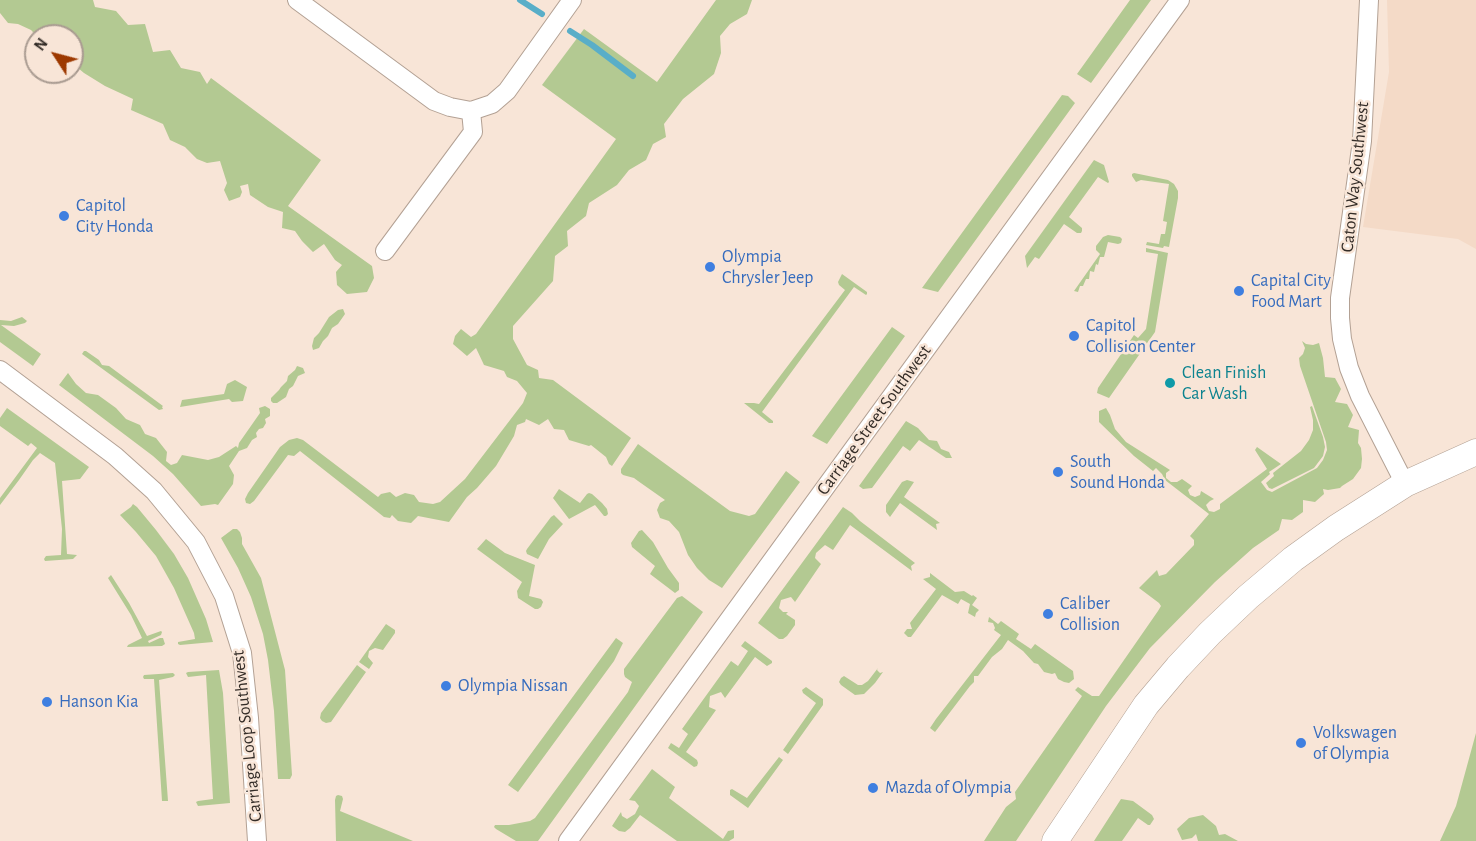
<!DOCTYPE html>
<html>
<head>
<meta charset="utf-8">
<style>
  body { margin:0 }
  #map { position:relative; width:1476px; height:841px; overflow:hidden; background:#f8e5d7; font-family:"Alegreya Sans",sans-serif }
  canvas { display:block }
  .north { position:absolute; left:24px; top:24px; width:60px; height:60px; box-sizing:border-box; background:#f8e5d7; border:2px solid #a99b91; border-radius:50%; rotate:306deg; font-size:16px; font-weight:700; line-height:24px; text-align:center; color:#332c27 }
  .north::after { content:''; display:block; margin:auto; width:21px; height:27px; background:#9d3900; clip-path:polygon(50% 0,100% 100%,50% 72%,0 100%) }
</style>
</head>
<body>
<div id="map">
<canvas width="1476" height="841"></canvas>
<div class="north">N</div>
</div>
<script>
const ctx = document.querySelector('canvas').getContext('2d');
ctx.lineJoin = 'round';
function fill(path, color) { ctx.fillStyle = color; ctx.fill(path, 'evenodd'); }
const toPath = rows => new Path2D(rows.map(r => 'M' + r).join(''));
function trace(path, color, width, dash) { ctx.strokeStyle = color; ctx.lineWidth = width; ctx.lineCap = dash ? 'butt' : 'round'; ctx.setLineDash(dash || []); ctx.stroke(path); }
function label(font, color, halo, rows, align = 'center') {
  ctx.font = font + ' "Alegreya Sans",sans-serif'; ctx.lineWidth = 5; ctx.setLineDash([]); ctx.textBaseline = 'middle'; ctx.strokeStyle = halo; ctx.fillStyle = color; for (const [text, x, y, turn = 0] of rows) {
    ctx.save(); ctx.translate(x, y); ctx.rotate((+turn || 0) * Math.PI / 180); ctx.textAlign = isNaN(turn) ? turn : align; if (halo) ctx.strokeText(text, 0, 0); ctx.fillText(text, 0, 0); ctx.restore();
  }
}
const built = toPath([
  [1387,0,1476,0,1476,249,1458,239,1363,227,1389,72]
]);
const green = toPath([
  [0,0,93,0,95,7,116,11,128,25,145,24,153,52,170,50,181,68,200,72,207,84,211,78,321,160,288,206,372,266,374,278,367,292,347,294,337,285,336,272,342,265,335,260,324,244,313,252,302,241,295,231,282,228,283,212,268,207,250,195,248,184,240,186,242,192,240,197,229,201,224,190,227,183,220,161,207,163,197,159,185,147,170,140,163,124,131,110,133,99,105,86,84,73,72,63,72,36,37,36,31,30,18,24,8,23,0,13],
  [716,0,752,0,747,14,730,24,720,36,721,53,714,74,683,99,664,124,666,137,653,144,646,160,629,170,617,185,589,203,586,216,567,231,568,246,555,256,553,281,513,326,513,339,527,365,538,370,539,378,553,380,631,438,612,466,609,464,606,457,591,445,589,446,569,440,564,430,554,429,548,419,539,425,526,419,525,422,517,425,514,436,496,466,477,488,467,497,449,522,418,516,411,523,398,521,392,515,390,518,384,517,300,451,294,456,288,455,254,501,250,504,246,503,245,499,248,493,280,447,289,440,297,438,303,440,378,497,381,494,390,492,396,497,405,493,414,495,419,502,433,504,440,502,465,479,523,403,527,393,517,381,507,377,504,371,484,365,476,348,467,356,453,344,455,336,461,329,471,337,476,334,616,139,542,85,584,29,657,82],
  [1130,0,1151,0,1091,83,1077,74],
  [1062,95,1068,96,1075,103,938,292,922,288],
  [1094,160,1104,165,1109,182,1108,183,1098,177,1069,217,1082,228,1082,231,1081,233,1077,233,1064,224,1039,259,1035,257,1027,268,1025,256],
  [1134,173,1168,180,1174,184,1178,191,1178,198,1169,247,1164,246,1163,248,1146,245,1147,242,1159,244,1161,234,1165,234,1167,222,1163,221,1169,184,1141,180,1136,182,1132,176,1132,174],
  [1108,235,1120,237,1122,239,1121,243,1118,244,1108,242,1104,257,1100,257,1098,265,1096,264,1094,272,1090,271,1089,279,1086,279,1083,286,1080,286,1078,292,1074,291,1100,254,1096,250,1096,246,1103,237],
  [1146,248,1168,253,1155,332,1109,398,1097,393,1098,388,1134,335,1138,338,1146,329,1158,254,1146,252],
  [842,274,867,292,867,294,866,295,854,287,762,412,773,421,773,423,769,423,744,403,754,403,759,404,845,290,839,285,838,282],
  [343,309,345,314,338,324,332,328,328,336,323,341,319,348,313,350,312,346,314,338,319,333,329,317,338,310],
  [22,317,27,321,25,323,14,326,1,325,41,354,33,366,0,342,0,320,11,321],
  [892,327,905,336,827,444,812,436],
  [1302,341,1306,344,1313,345,1319,343,1323,358,1325,377,1335,378,1341,389,1335,402,1347,404,1353,415,1348,427,1359,430,1358,443,1361,448,1362,459,1361,468,1353,479,1342,486,1340,488,1328,490,1323,489,1324,494,1315,502,1303,500,1303,512,1292,520,1282,519,1279,530,1253,548,1215,582,1150,648,1106,706,1016,841,984,841,1006,807,1016,799,1015,792,1082,696,1075,690,1078,687,1092,696,1099,696,1158,611,1161,606,1159,603,1139,588,1157,570,1159,576,1166,574,1194,545,1194,540,1190,536,1209,514,1165,480,1162,474,1156,468,1153,471,1134,456,1099,422,1099,411,1106,408,1110,415,1115,429,1126,442,1170,470,1166,473,1166,478,1171,482,1177,482,1182,479,1192,486,1188,490,1190,495,1195,497,1200,495,1201,491,1214,499,1210,501,1206,505,1209,511,1214,512,1220,509,1220,504,1267,469,1255,450,1257,447,1281,464,1269,472,1270,474,1261,482,1267,490,1272,492,1317,468,1323,460,1327,450,1326,442,1300,366,1299,358,1303,354,1305,348],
  [84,351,86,351,99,360,102,365,109,366,163,406,162,407,163,409,159,410,82,354],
  [297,366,303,368,305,373,298,376,293,386,289,389,286,397,277,403,273,403,271,401,271,398,279,390,281,387,287,381,288,376,295,370],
  [68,373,76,384,86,393,98,395,116,408,126,419,140,425,145,434,156,438,167,452,166,461,171,465,177,463,182,455,208,460,219,457,236,446,238,448,239,443,260,413,259,408,265,406,270,409,270,416,265,419,266,423,263,428,259,429,256,433,257,437,252,440,247,448,239,451,229,466,234,475,233,484,218,505,215,504,201,506,173,474,153,456,59,385],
  [235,380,247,387,243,401,232,402,229,399,180,407,182,400,224,394,227,384],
  [1312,406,1323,437,1325,447,1323,456,1314,468,1272,489,1269,488,1266,483,1274,476,1273,473,1301,451,1309,440,1313,430,1313,420,1310,407],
  [7,408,89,467,80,479,62,481,67,554,77,555,73,559,45,561,44,559,46,556,61,555,62,529,55,463,40,453,33,460,19,480,0,505,0,498,37,448,31,443,28,446,0,426,0,418],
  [906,421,918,428,929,440,937,441,941,449,949,452,952,458,946,458,919,440,910,451,903,446,872,488,863,489,859,486],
  [638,444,730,511,749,516,755,514,786,471,800,482,722,588,709,580,697,568,688,555,679,532,669,521,660,518,657,510,660,503,665,500,638,481,634,478,623,475,621,473,621,469],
  [907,480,914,482,904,497,940,523,936,524,937,530,900,503,890,517,886,512,886,505,902,482],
  [559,489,580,503,587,494,589,493,592,494,602,503,607,509,608,514,606,516,604,516,595,505,569,519,553,498],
  [133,504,137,507,156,530,174,554,188,578,206,619,213,642,180,645,178,644,178,642,195,639,194,633,174,588,156,556,136,532,120,515,131,507],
  [843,507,852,513,860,521,915,563,911,566,912,571,850,525,833,550,825,545,816,553,815,558,821,564,795,602,791,597,781,600,779,608,783,612,788,612,786,614,795,620,795,625,787,636,783,639,779,639,758,623],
  [554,515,563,524,549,539,538,559,527,554,526,551,527,549,551,517],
  [233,529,237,529,240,532,242,538,242,544,261,578,285,670,292,775,290,779,278,779,274,711,268,660,263,634,251,597,238,568,221,538],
  [642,530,653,542,668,568,679,583,679,590,675,593,650,574,655,566,632,547,631,543,639,531],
  [486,539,505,553,535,565,529,596,541,599,543,602,541,607,538,609,535,609,518,598,517,591,522,582,477,549],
  [930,573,955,592,964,591,972,596,973,595,977,598,972,605,979,610,976,613,975,617,968,613,970,604,961,599,958,604,942,595,911,637,908,637,904,633,907,629,912,629,910,623,936,589,923,579,930,577],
  [111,575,129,603,147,636,161,631,162,632,161,635,148,641,149,643,160,638,163,638,165,644,162,646,127,647,128,645,142,638,131,615,108,578],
  [682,596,703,612,538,841,516,841,496,829,494,827,495,825,509,825,530,821,535,818,628,692,632,682,625,677,624,674,624,669,677,598],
  [989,617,998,624,1001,621,1019,634,1016,639,1031,649,1035,644,1073,671,1074,679,1069,683,1064,682,1058,679,1055,673,1052,674,1044,672,1038,664,1034,663,1023,651,1008,640,1002,649,992,657,978,676,974,676,974,682,970,686,935,732,930,728,936,719,1001,635,994,630,995,628,993,623,988,622],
  [386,624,395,630,395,633,383,650,375,648,369,651,368,657,373,663,369,669,359,662],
  [616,638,623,643,614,661,518,792,508,785],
  [745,641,772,661,772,663,767,666,755,657,725,698,721,692,710,696,709,707,716,710,686,752,697,760,698,763,697,766,694,767,668,748,671,743,679,748,688,734,682,729,731,661,738,666,748,651,741,646],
  [357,665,366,672,331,722,326,723,322,721,320,718,321,713],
  [878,668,877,670,880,673,883,672,875,683,864,694,855,695,841,685,839,682,841,678,844,676,858,685,862,685,868,681],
  [219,670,223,693,230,803,198,806,196,802,198,801,213,799,206,675,188,677,186,673,188,672],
  [173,673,175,675,173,677,159,680,168,801,162,801,154,679,144,679,143,677,144,675],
  [806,687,823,699,823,705,788,754,783,750,816,703,803,693,802,690],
  [1476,733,1476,841,1440,841,1456,806],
  [779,757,783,760,748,808,730,795,730,790,732,789,747,798],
  [652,769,675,787,669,798,723,839,728,831,734,830,734,838,729,841,677,841,640,815,630,828,625,832,619,831,612,826,621,812,622,816,627,819,635,814,639,806,635,801,629,800],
  [338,795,342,796,343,799,340,811,413,841,336,841,335,800,336,796],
  [1121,799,1133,801,1152,815,1154,819,1150,825,1148,825,1138,818,1122,841,1094,841],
  [1203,815,1216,826,1219,835,1225,834,1238,841,1198,841,1196,834,1192,838,1182,840,1177,829,1189,818]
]);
const stream = toPath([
  [520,0,542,14],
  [570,31,592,45,633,76]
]);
const street = toPath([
  [297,0,434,101,450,107,471,111],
  [1369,0,1362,141,1340,298,1340,318,1342,339,1349,368,1360,396,1405,484],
  [385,251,473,132,471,111,492,104,507,91,572,0],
  [0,370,115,456,154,491,196,542,224,596,242,653,249,718,257,841],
  [568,841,1180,0]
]);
const secondary = toPath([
  [1055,841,1146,705,1178,667,1210,633,1248,597,1293,559,1336,528,1405,484,1476,452]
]);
const markers = [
  [64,216,6,"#3f7fe0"],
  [710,267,6,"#3f7fe0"],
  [1239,291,6,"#3f7fe0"],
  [1074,336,6,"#3f7fe0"],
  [1170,383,6,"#0f9aa8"],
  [1058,472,6,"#3f7fe0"],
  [1048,614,6,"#3f7fe0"],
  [446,686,6,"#3f7fe0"],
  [47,702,6,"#3f7fe0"],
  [1301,743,6,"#3f7fe0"],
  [873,788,6,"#3f7fe0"]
];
const streetNames = [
  ["Caton Way Southwest",1355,177,-84],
  ["Carriage Street Southwest",874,420,-54],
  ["Carriage Loop Southwest",247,736,-96]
];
const shopNames = [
  ["Capitol",76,206],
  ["City Honda",76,227],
  ["Olympia",722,257],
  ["Chrysler Jeep",722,278],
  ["Capital City",1251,281],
  ["Food Mart",1251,302],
  ["Capitol",1086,326],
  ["Collision Center",1086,347],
  ["South",1070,462],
  ["Sound Honda",1070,483],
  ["Caliber",1060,604],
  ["Collision",1060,625],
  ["Olympia Nissan",458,686],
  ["Hanson Kia",59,702],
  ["Volkswagen",1313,733],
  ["of Olympia",1313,754],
  ["Mazda of Olympia",885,788]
];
const cultureNames = [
  ["Clean Finish",1182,373],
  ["Car Wash",1182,394]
];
fill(built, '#f4dac7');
fill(green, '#b3c992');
trace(stream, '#59aec8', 6);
trace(street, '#b3a194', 20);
trace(secondary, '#b3a194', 27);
trace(street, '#fff', 18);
trace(secondary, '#fff', 26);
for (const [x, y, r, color] of markers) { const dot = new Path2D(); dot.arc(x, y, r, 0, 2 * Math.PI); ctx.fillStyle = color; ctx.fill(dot); trace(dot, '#f8e5d7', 2); }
label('18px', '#332c27', '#f8e5d7', streetNames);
label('18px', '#366cbe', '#f8e5d7', shopNames, 'left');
label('18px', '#0d838f', '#f8e5d7', cultureNames, 'left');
</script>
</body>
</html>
